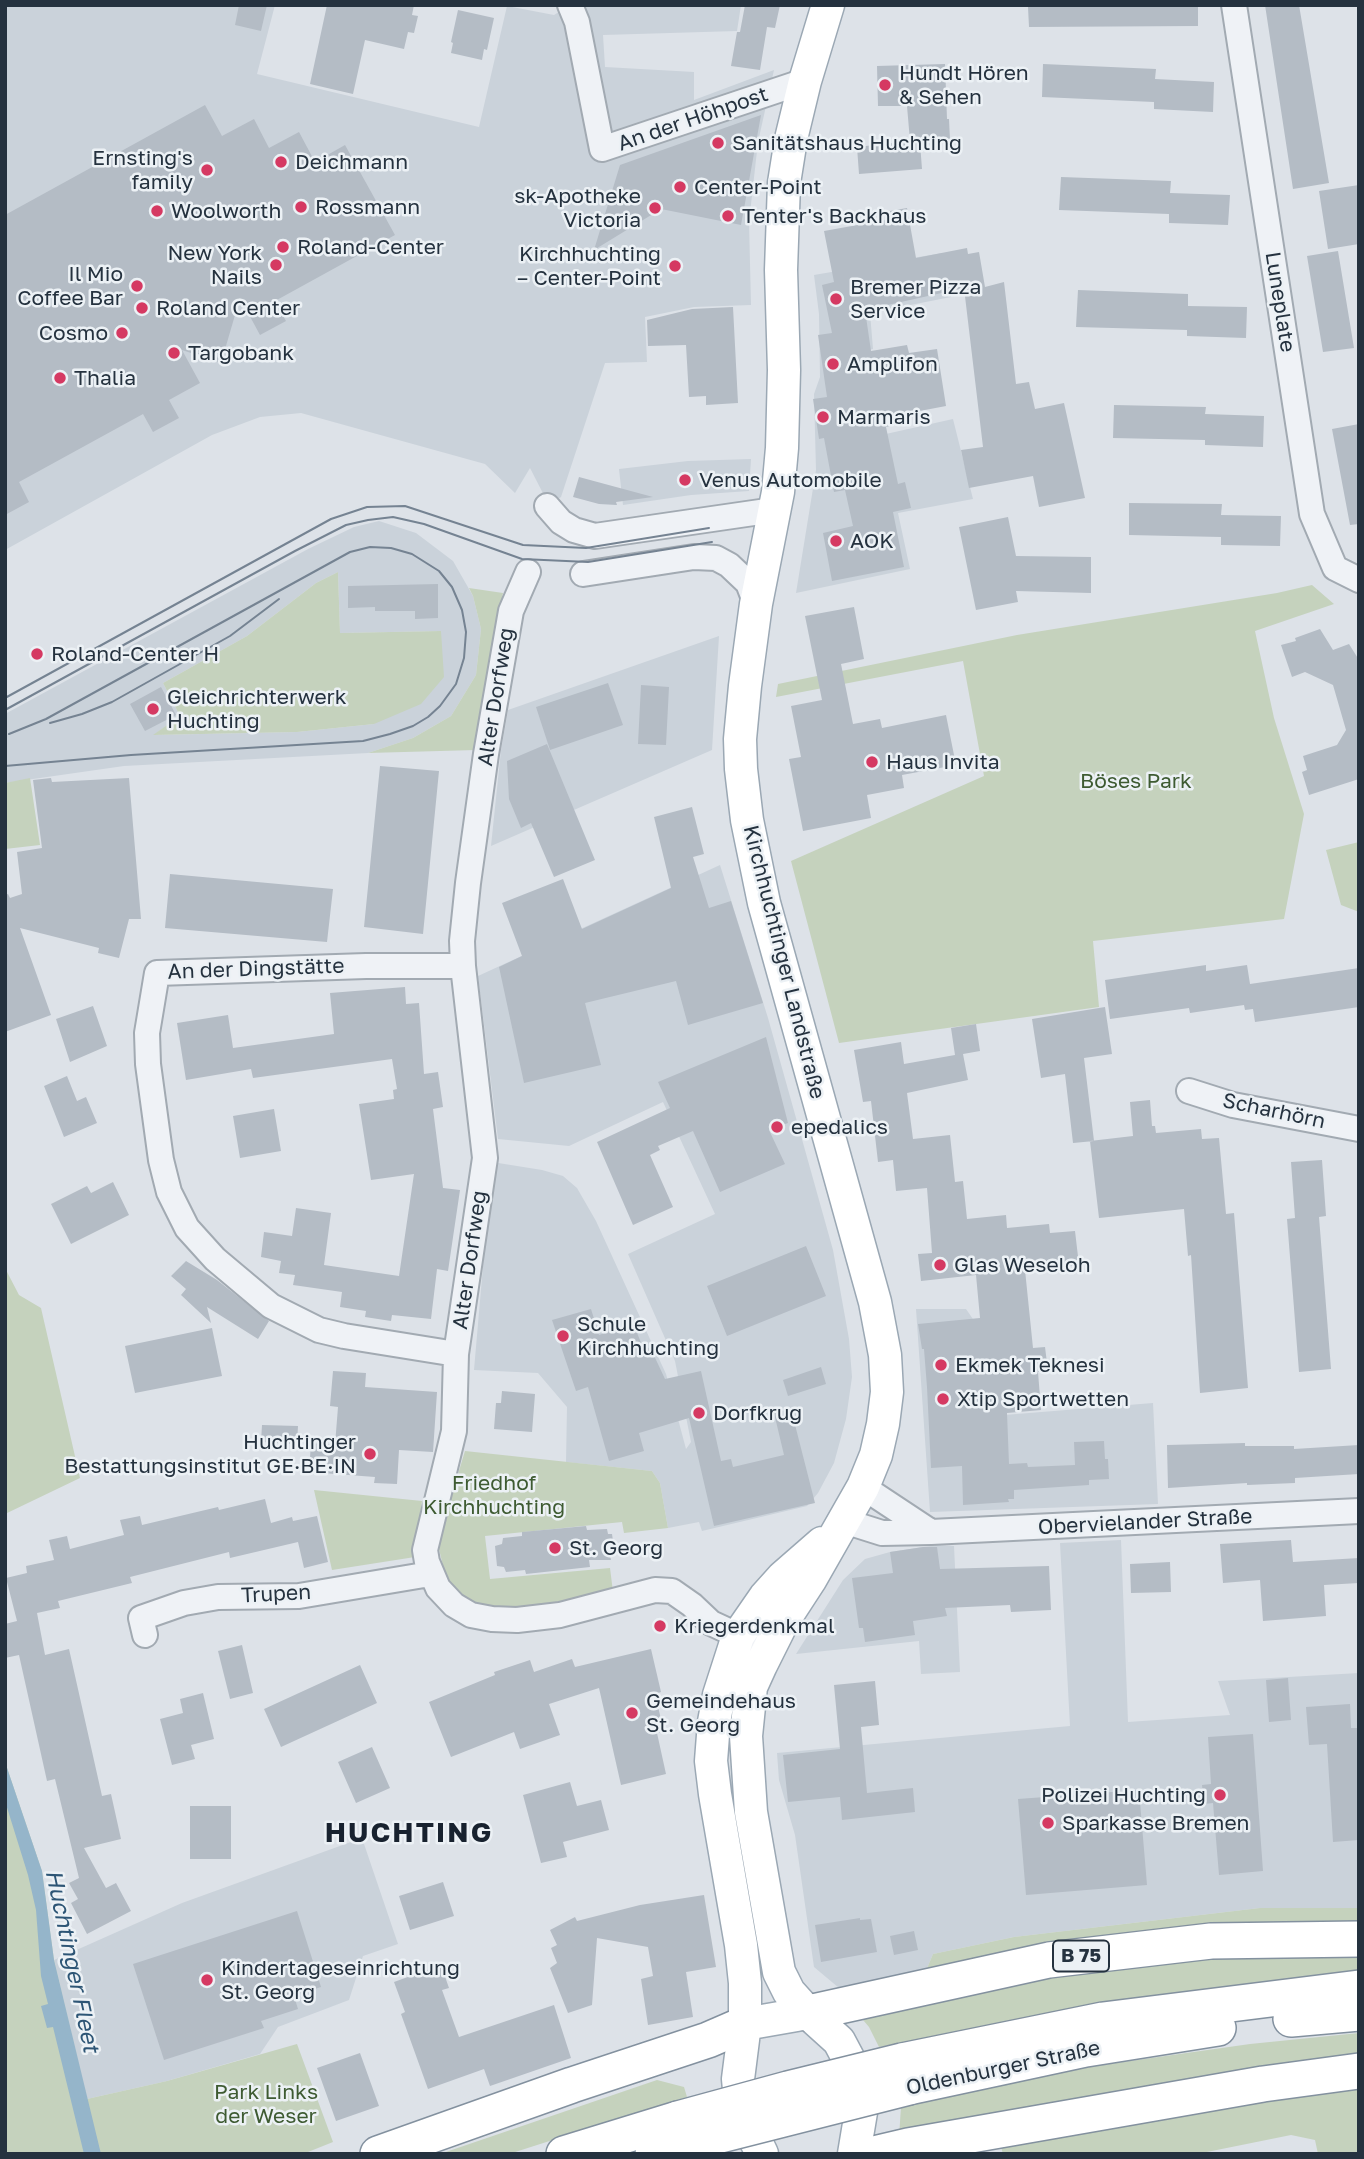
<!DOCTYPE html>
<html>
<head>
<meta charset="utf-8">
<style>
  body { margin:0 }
  #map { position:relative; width:1364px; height:2159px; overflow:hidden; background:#dde2e8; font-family:"Golos Text",sans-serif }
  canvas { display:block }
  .frame { position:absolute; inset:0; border:7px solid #25323f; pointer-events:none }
</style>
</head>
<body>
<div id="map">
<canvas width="1364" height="2159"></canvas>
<div class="frame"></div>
</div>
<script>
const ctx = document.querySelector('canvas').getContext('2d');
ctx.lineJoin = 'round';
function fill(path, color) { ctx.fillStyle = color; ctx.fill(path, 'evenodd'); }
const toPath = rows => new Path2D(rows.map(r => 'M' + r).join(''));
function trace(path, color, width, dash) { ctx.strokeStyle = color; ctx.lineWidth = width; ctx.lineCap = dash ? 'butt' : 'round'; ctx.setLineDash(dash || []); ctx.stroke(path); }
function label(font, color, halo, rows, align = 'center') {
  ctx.font = font + ' "Golos Text",sans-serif'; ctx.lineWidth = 5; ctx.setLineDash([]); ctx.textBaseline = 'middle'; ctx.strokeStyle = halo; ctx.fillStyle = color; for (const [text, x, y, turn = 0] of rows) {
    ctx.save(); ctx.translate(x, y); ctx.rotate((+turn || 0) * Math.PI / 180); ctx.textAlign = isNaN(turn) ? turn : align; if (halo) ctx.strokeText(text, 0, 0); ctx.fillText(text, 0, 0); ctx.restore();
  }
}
const built = toPath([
  [5,5,275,5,257,74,479,127,507,6,554,15,570,5,741,5,737,31,603,35,605,67,694,72,694,100,774,70,758,142,749,222,751,305,694,307,645,317,647,362,605,363,561,497,549,505,530,468,515,493,485,464,301,413,260,417,212,435,5,550],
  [942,253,951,297,870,313,873,349,848,354,859,440,953,419,973,499,898,513,910,569,796,593,816,470,814,394,820,377,819,314,814,275],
  [751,459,749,491,691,495,623,505,619,469,688,461],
  [379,521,416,533,453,561,473,596,481,629,476,675,451,716,413,738,368,753,124,766,5,783,5,714,308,549,354,527],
  [338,572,340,633,441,631,374,724,297,732,154,735,180,716,163,683,247,636,316,583],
  [719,636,712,750,491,846,501,750,508,710],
  [720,865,768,1018,833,1250,849,1339,852,1377,846,1419,834,1463,818,1493,807,1506,702,1531,699,1522,668,1528,660,1483,652,1471,566,1462,567,1407,538,1373,474,1370,492,1162,542,1170,563,1176,577,1188,596,1221,666,1374,686,1449,691,1442,675,1361,628,1254,715,1214,663,1102,569,1146,498,1139,478,976],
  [916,1309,966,1309,986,1338,992,1416,1153,1403,1158,1504,930,1512],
  [1121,1540,1128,1722,1230,1715,1218,1681,1359,1673,1359,1908,1260,1908,1014,1937,933,1954,925,1973,845,1993,814,1967,795,1835,779,1780,777,1753,1070,1726,1060,1543],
  [937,1545,954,1546,960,1672,921,1674,919,1641,796,1654,843,1580,865,1559,890,1552],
  [362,1838,398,1944,363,1956,349,2000,278,2027,260,2054,167,2081,87,2099,54,1960,182,1903]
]);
const green = toPath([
  [338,572,340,633,441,631,444,677,421,704,374,724,297,732,153,735,180,716,163,683,247,636,316,583],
  [1312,585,1334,604,1255,631,1274,718,1304,814,1284,919,1093,941,1099,1007,839,1043,791,861,984,776,963,661,776,697,778,684,1017,635,1277,593],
  [469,588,503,593,476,750,368,753,413,738,451,716,476,675,481,629,473,596],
  [30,778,40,845,5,849,5,783],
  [1359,842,1359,912,1341,905,1326,850],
  [5,1268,19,1295,41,1308,80,1478,5,1514],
  [465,1451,652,1471,660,1483,668,1528,624,1533,622,1522,485,1536,490,1579,610,1568,613,1592,557,1605,513,1609,479,1606,455,1594,446,1578,439,1549,448,1507],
  [314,1490,422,1501,415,1557,332,1570],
  [5,1762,42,1871,54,1960,87,2099,167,2081,297,2044,333,2142,303,2154,5,2154],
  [1260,1908,1359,1908,1359,1927,925,1973,933,1954,1014,1937],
  [1359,1953,1359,1976,1156,1995,879,2047,869,2027,858,2014,1004,1981,1164,1959],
  [1359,2033,1359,2058,899,2137,901,2107,913,2104,1095,2066,1250,2044],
  [657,2080,684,2087,687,2097,509,2154,440,2154],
  [1359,2085,1359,2154,1318,2154,1315,2140,1291,2135,1197,2154,1003,2154,999,2140]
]);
const water = toPath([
  [5,1762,42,1871,54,1960,101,2154,84,2154,53,2027,47,2028,41,2006,48,2004,41,1976,36,1910,28,1875,5,1801]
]);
const building = toPath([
  [239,5,267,5,261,31,235,25],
  [327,5,414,5,412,15,418,16,414,33,408,32,404,49,365,40,353,94,310,84],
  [745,5,780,5,775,28,767,27,760,70,731,66,737,32,740,32],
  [1265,5,1299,5,1329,183,1293,189],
  [1198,6,1198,26,1029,27,1028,7],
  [458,10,494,18,487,50,484,49,482,60,451,53,453,43,451,42],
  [945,64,947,119,949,119,950,140,920,143,922,169,859,174,857,147,910,141,907,106,878,106,877,66],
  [1043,64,1156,69,1155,79,1214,82,1213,112,1154,109,1154,102,1042,97],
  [205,105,222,136,254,119,269,148,299,132,315,162,345,145,395,235,275,301,286,321,260,335,240,298,221,363,182,350,200,383,169,400,179,418,153,432,143,414,19,482,29,502,5,515,5,215],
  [761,115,741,225,661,209,594,250,620,165],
  [1061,177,1171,181,1170,193,1230,195,1228,225,1169,223,1169,214,1059,210],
  [1359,185,1359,244,1328,249,1319,191],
  [907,208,916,258,967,248,968,254,979,252,985,287,1004,282,1016,384,1029,382,1035,409,1064,403,1085,498,1039,507,1033,476,969,488,961,450,983,447,964,288,865,310,871,351,907,345,909,353,937,349,946,406,888,417,890,426,886,427,898,484,905,482,911,508,893,512,904,567,832,581,823,533,853,526,845,490,834,492,824,438,819,439,813,399,827,397,818,335,832,333,822,285,834,282,824,231,891,219,890,211],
  [1338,251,1354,348,1323,352,1307,256],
  [1078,290,1188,294,1188,306,1247,307,1246,338,1187,336,1187,330,1076,327],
  [733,307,738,403,706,405,706,396,689,397,686,345,648,346,647,320,692,309],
  [1114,405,1206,407,1205,414,1264,416,1263,447,1205,445,1205,440,1113,438],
  [1359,424,1359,524,1350,525,1332,429],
  [579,477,653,497,616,502,617,505,599,504,573,497],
  [1129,503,1222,504,1221,515,1281,516,1280,546,1221,545,1221,537,1129,535],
  [1008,517,1016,556,1091,557,1091,593,1016,591,1018,602,976,610,959,527],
  [438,584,438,618,415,619,415,611,375,611,375,607,348,608,348,586],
  [854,607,864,659,841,664,853,724,880,719,882,728,946,715,956,765,902,775,904,788,867,795,871,818,803,831,789,759,801,757,791,706,822,700,805,616],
  [1320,629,1333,650,1349,644,1359,660,1359,779,1309,795,1302,772,1307,770,1303,756,1337,745,1346,730,1333,685,1305,672,1292,677,1281,645,1296,641,1295,638],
  [608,683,623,725,550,750,536,707],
  [641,685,669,687,666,745,638,744],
  [161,687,176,715,145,731,130,704],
  [547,744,595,860,554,877,531,823,521,828,509,799,507,761],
  [380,766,439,771,423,934,364,927],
  [51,778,52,782,129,778,141,919,129,919,119,958,98,953,99,948,20,928,51,1015,5,1032,5,895,8,894,10,898,22,894,17,852,42,848,33,780],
  [692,807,704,854,693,857,709,908,731,901,763,1003,688,1025,676,981,585,1003,601,1065,524,1083,499,967,522,956,502,903,563,879,582,929,671,888,654,817],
  [170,874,333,889,327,942,165,928],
  [1206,965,1206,971,1247,965,1250,984,1359,968,1359,1007,1255,1022,1253,1009,1245,1010,1244,1005,1190,1013,1189,1008,1110,1019,1105,980],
  [405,987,406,1004,419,1003,424,1074,438,1072,443,1107,433,1109,443,1188,460,1190,448,1271,437,1269,431,1319,392,1315,391,1321,365,1317,366,1311,340,1307,342,1292,293,1285,295,1275,279,1273,281,1261,261,1257,264,1232,292,1236,296,1208,331,1213,324,1265,399,1276,414,1174,371,1180,359,1104,394,1099,393,1090,397,1089,392,1059,253,1078,251,1069,186,1080,177,1023,228,1015,233,1048,334,1034,330,993],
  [93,1006,107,1046,70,1062,56,1019],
  [1105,1007,1112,1054,1084,1058,1094,1141,1073,1143,1065,1074,1041,1078,1032,1019],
  [976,1024,980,1051,963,1054,968,1080,907,1093,913,1139,950,1135,955,1182,963,1181,967,1219,1006,1215,1007,1228,1049,1224,1050,1233,1075,1231,1079,1265,1025,1270,1033,1348,1045,1347,1048,1371,1038,1372,1041,1410,1007,1413,1009,1464,1027,1463,1028,1467,1075,1465,1074,1442,1104,1441,1105,1459,1108,1459,1109,1479,1089,1480,1089,1485,1014,1490,1014,1499,1008,1499,1009,1502,963,1505,962,1466,931,1468,927,1387,924,1349,922,1349,918,1324,980,1318,976,1275,921,1281,918,1254,932,1253,927,1188,896,1191,893,1160,878,1162,871,1101,863,1102,854,1050,901,1042,904,1064,955,1055,951,1028],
  [766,1037,788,1123,769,1130,785,1164,720,1192,693,1131,658,1146,660,1150,650,1155,673,1207,633,1225,597,1142,670,1108,658,1082],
  [67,1076,77,1101,86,1097,97,1123,64,1137,44,1086],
  [1150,1100,1152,1126,1155,1126,1156,1133,1201,1129,1202,1139,1219,1138,1226,1214,1234,1213,1248,1388,1200,1393,1191,1255,1188,1256,1184,1209,1099,1218,1090,1141,1133,1136,1130,1102],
  [274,1109,281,1151,240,1158,233,1116],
  [1322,1160,1326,1216,1319,1217,1331,1369,1299,1372,1287,1219,1295,1218,1291,1162],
  [113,1182,129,1215,71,1244,51,1204,87,1186,91,1193],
  [806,1246,826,1296,727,1336,707,1286],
  [186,1261,217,1280,269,1321,258,1339,207,1307,211,1323,181,1295,186,1289,171,1276],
  [591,1309,599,1335,633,1323,644,1350,650,1347,665,1379,701,1371,721,1461,731,1459,733,1467,784,1455,774,1413,791,1409,815,1503,714,1526,689,1418,639,1433,644,1451,609,1461,588,1387,576,1391,552,1320],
  [212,1328,222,1376,135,1393,125,1346],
  [821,1367,826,1384,788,1396,783,1380],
  [333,1371,366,1373,365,1387,437,1392,433,1452,399,1450,397,1484,374,1483,375,1477,309,1472,311,1443,335,1445,338,1407,330,1406],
  [502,1391,535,1394,532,1432,494,1429,496,1403,501,1403],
  [262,1425,298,1426,297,1444,261,1442],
  [1245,1443,1245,1446,1294,1446,1294,1449,1359,1445,1359,1474,1295,1478,1295,1483,1247,1485,1247,1483,1168,1488,1167,1445],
  [265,1499,271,1523,292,1517,293,1521,317,1516,328,1562,304,1568,298,1542,230,1558,229,1552,130,1577,132,1583,58,1601,60,1608,37,1613,45,1655,69,1649,102,1796,111,1794,121,1839,84,1848,106,1888,116,1883,131,1911,87,1934,71,1903,78,1899,69,1883,79,1878,55,1779,47,1781,19,1655,5,1658,5,1624,17,1621,6,1578,27,1573,26,1566,54,1560,49,1540,67,1536,70,1549,124,1535,120,1520,140,1516,142,1525,218,1507,219,1510],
  [586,1526,587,1530,607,1529,608,1534,612,1534,615,1555,610,1555,611,1560,589,1560,590,1567,526,1574,525,1570,506,1572,504,1567,497,1566,495,1546,502,1544,503,1538,522,1536,522,1532],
  [1291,1540,1293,1562,1359,1558,1359,1583,1324,1585,1326,1616,1263,1621,1260,1580,1223,1583,1220,1544],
  [923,1547,937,1547,940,1569,1049,1566,1051,1610,1011,1612,1010,1605,945,1608,947,1616,913,1621,915,1635,865,1642,863,1628,859,1628,852,1578,893,1573,890,1552],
  [1170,1562,1171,1592,1131,1593,1130,1564],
  [242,1645,253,1693,230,1699,218,1651],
  [651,1649,661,1692,655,1694,664,1732,657,1733,666,1774,621,1785,599,1688,549,1704,560,1735,520,1749,514,1732,451,1757,429,1702,495,1675,494,1672,530,1660,534,1672,572,1659,575,1667],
  [360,1665,377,1703,281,1747,264,1709],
  [1288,1678,1291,1720,1269,1722,1266,1680],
  [875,1681,879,1725,861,1727,867,1793,913,1788,915,1812,842,1820,840,1797,788,1802,783,1755,840,1749,834,1685],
  [203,1693,214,1739,191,1745,195,1759,172,1765,160,1719,183,1713,180,1699],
  [1350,1704,1351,1728,1359,1728,1359,1840,1333,1842,1327,1744,1309,1745,1306,1707],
  [1253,1734,1263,1871,1219,1875,1213,1803,1204,1804,1202,1785,1211,1784,1208,1737],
  [372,1747,390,1788,356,1803,338,1762],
  [570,1782,577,1806,601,1800,609,1830,563,1842,567,1857,541,1863,523,1795],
  [1139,1790,1147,1885,1026,1895,1018,1799],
  [190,1806,231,1806,231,1859,190,1859],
  [443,1882,454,1916,410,1930,399,1896],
  [704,1895,716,1967,686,1972,693,2017,648,2025,641,1979,653,1976,648,1947,597,1938,592,2005,568,2013,550,1968,557,1963,551,1948,557,1945,550,1930,575,1917,577,1921,640,1905],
  [297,1911,321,1987,294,1996,298,2009,261,2021,264,2028,164,2060,133,1964],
  [860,1918,860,1920,871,1919,877,1952,821,1962,815,1925],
  [914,1931,918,1950,894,1955,890,1936],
  [441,1965,449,1988,442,1990,459,2037,554,2005,571,2058,490,2086,484,2069,428,2089,401,2014,405,2012,394,1982],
  [360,2053,379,2106,336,2121,317,2068]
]);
const minor = toPath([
  [570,5,577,22,602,149,805,81],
  [1234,5,1312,514,1335,568,1359,580],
  [547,506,561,522,574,530,595,536,774,510],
  [528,572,511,611,486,754,468,883,462,941,463,966,485,1158,456,1354,454,1431,425,1550,427,1562,438,1588,454,1605,471,1615,492,1619,517,1620,560,1615,655,1590,672,1591,692,1605,711,1623,752,1642],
  [583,574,694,557,716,558,729,565,748,583,756,604],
  [1189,1091,1233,1105,1359,1129],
  [456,1354,344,1336,319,1330,271,1306,215,1259,187,1228,169,1192,161,1160,148,1064,147,1033,157,973,366,966,463,966],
  [863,1487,931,1532],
  [844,1521,882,1533,931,1532,1359,1511],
  [145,1635,141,1618,184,1603,218,1597,299,1596,430,1574]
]);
const major = toPath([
  [828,5,805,81,791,139,784,183,781,270,784,370,782,448,778,492,756,604,745,686,740,739,741,769,747,820,764,903,875,1302,885,1355,887,1392,883,1424,876,1455,863,1487,810,1580,782,1623,761,1665,751,1687,746,1736,751,1812,779,1972,789,1992,808,2013,839,2041,857,2075,863,2100,854,2154],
  [745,2024,808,2013],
  [762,2154,741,2110,738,2079,745,2024,745,1983,741,1945,715,1794,711,1761,714,1722,719,1695,738,1636,765,1597,783,1577,822,1543]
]);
const highway = toPath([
  [808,2013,1049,1960,1211,1941,1359,1939],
  [1291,2019,1359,2013],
  [902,2061,1103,2020,1359,1988],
  [909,2087,1086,2049,1218,2028],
  [378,2154,572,2085,708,2040,745,2024],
  [564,2154,678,2119],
  [653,2154,685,2144],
  [874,2154,908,2146,1263,2084,1359,2071]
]);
const tram = toPath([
  [5,698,331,519,367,507,405,506,523,545,586,548,709,528],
  [5,710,295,551,346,525,368,520,393,517,424,524,522,559,588,562,712,542],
  [50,723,82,714,112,702,230,636,279,599],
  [5,766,131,755,363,741,390,734,413,726,428,717,440,706,456,684,464,658,466,632,462,610,452,587,439,571,412,554,391,548,370,547,350,552,46,719,9,734]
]);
const highwayBridge = toPath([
  [678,2119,788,2089,902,2061],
  [685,2144,909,2087]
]);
const markers = [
  [885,85,7,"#d53962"],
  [718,143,7,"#d53962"],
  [281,162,7,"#d53962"],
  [207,170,7,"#d53962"],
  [680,187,7,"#d53962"],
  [301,207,7,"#d53962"],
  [655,208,7,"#d53962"],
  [157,211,7,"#d53962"],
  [728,216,7,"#d53962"],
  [283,247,7,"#d53962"],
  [276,265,7,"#d53962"],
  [675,266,7,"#d53962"],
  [137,286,7,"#d53962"],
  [836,299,7,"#d53962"],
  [142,308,7,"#d53962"],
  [122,333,7,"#d53962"],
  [174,353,7,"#d53962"],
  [833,364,7,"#d53962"],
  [60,378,7,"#d53962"],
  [823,417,7,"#d53962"],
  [685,480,7,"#d53962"],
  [836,541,7,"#d53962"],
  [37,654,7,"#d53962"],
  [153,709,7,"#d53962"],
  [872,762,7,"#d53962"],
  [777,1127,7,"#d53962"],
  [940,1265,7,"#d53962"],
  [563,1336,7,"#d53962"],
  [941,1365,7,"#d53962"],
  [943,1399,7,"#d53962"],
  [699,1413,7,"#d53962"],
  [370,1454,7,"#d53962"],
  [555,1548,7,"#d53962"],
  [660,1626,7,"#d53962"],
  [632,1713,7,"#d53962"],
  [1220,1795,7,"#d53962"],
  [1048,1823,7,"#d53962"],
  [207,1980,7,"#d53962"]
];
const shields = [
  [1081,1956,56]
];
const shieldNames = [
  ["B 75",1081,1956]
];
const poiNames = [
  ["Hundt Hören",899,73],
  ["& Sehen",899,97],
  ["Sanitätshaus Huchting",732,143],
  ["Ernsting's",193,158,"right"],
  ["family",193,182,"right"],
  ["Deichmann",295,162],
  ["Center-Point",694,187],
  ["sk-Apotheke",641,196,"right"],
  ["Victoria",641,220,"right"],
  ["Rossmann",315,207],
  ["Woolworth",171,211],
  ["Tenter's Backhaus",742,216],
  ["Roland-Center",297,247],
  ["New York",262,253,"right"],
  ["Nails",262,277,"right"],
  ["Kirchhuchting",661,254,"right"],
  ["– Center-Point",661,278,"right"],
  ["Il Mio",123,274,"right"],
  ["Coffee Bar",123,298,"right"],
  ["Bremer Pizza",850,287],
  ["Service",850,311],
  ["Roland Center",156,308],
  ["Cosmo",108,333,"right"],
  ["Targobank",188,353],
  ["Amplifon",847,364],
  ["Thalia",74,378],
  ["Marmaris",837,417],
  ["Venus Automobile",699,480],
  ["AOK",850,541],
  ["Roland-Center H",51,654],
  ["Gleichrichterwerk",167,697],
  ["Huchting",167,721],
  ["Haus Invita",886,762],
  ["epedalics",791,1127],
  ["Glas Weseloh",954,1265],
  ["Schule",577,1324],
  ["Kirchhuchting",577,1348],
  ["Ekmek Teknesi",955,1365],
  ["Xtip Sportwetten",957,1399],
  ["Dorfkrug",713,1413],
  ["Huchtinger",356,1442,"right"],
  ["Bestattungsinstitut GE·BE·IN",356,1466,"right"],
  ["St. Georg",569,1548],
  ["Kriegerdenkmal",674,1626],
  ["Gemeindehaus",646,1701],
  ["St. Georg",646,1725],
  ["Polizei Huchting",1206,1795,"right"],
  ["Sparkasse Bremen",1062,1823],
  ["Kindertageseinrichtung",221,1968],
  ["St. Georg",221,1992]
];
const streetNames = [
  ["An der Höhpost",693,119,-19],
  ["Luneplate",1280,302,81],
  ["Alter Dorfweg",496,697,-81],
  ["Kirchhuchtinger Landstraße",784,962,76],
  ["An der Dingstätte",256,969,-2],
  ["Scharhörn",1274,1111,12],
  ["Alter Dorfweg",470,1260,-82],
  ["Obervielander Straße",1145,1522,-3],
  ["Trupen",276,1594,-3],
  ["Oldenburger Straße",1003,2068,-12]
];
const parkNames = [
  ["Böses Park",1136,781],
  ["Friedhof",494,1483],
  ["Kirchhuchting",494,1507],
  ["Park Links",266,2092],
  ["der Weser",266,2116]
];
const waterNames = [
  ["Huchtinger Fleet",72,1961,78]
];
const districtNames = [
  ["HUCHTING",409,1833]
];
fill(built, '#cad2da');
fill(green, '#c5d2bd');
fill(water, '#95b5ca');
fill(building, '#b4bcc5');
trace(minor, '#a2aab2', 28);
trace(major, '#9ba8b4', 35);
trace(highway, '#83919f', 38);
trace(minor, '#eff2f6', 24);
trace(major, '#fff', 32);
trace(highway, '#fff', 35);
trace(tram, '#758392', 2);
trace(highwayBridge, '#83919f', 38, []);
trace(highwayBridge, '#fff', 35);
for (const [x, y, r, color] of markers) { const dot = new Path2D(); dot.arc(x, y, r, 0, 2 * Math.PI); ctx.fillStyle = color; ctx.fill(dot); trace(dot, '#ecf1f5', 2.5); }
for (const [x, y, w] of shields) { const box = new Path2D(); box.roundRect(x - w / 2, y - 15.5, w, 31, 5); ctx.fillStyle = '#ecf1f5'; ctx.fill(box); trace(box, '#25323f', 2); }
label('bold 19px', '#25323f', null, shieldNames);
label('21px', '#25323f', '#ecf1f5', poiNames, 'left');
label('21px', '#25323f', '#ecf1f5', streetNames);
label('21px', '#3e5b32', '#ecf1f5', parkNames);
label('italic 23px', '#2d5575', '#ecf1f5', waterNames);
ctx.letterSpacing = '2px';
label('bold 28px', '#18222f', '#ecf1f5', districtNames);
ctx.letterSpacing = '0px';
</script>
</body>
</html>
